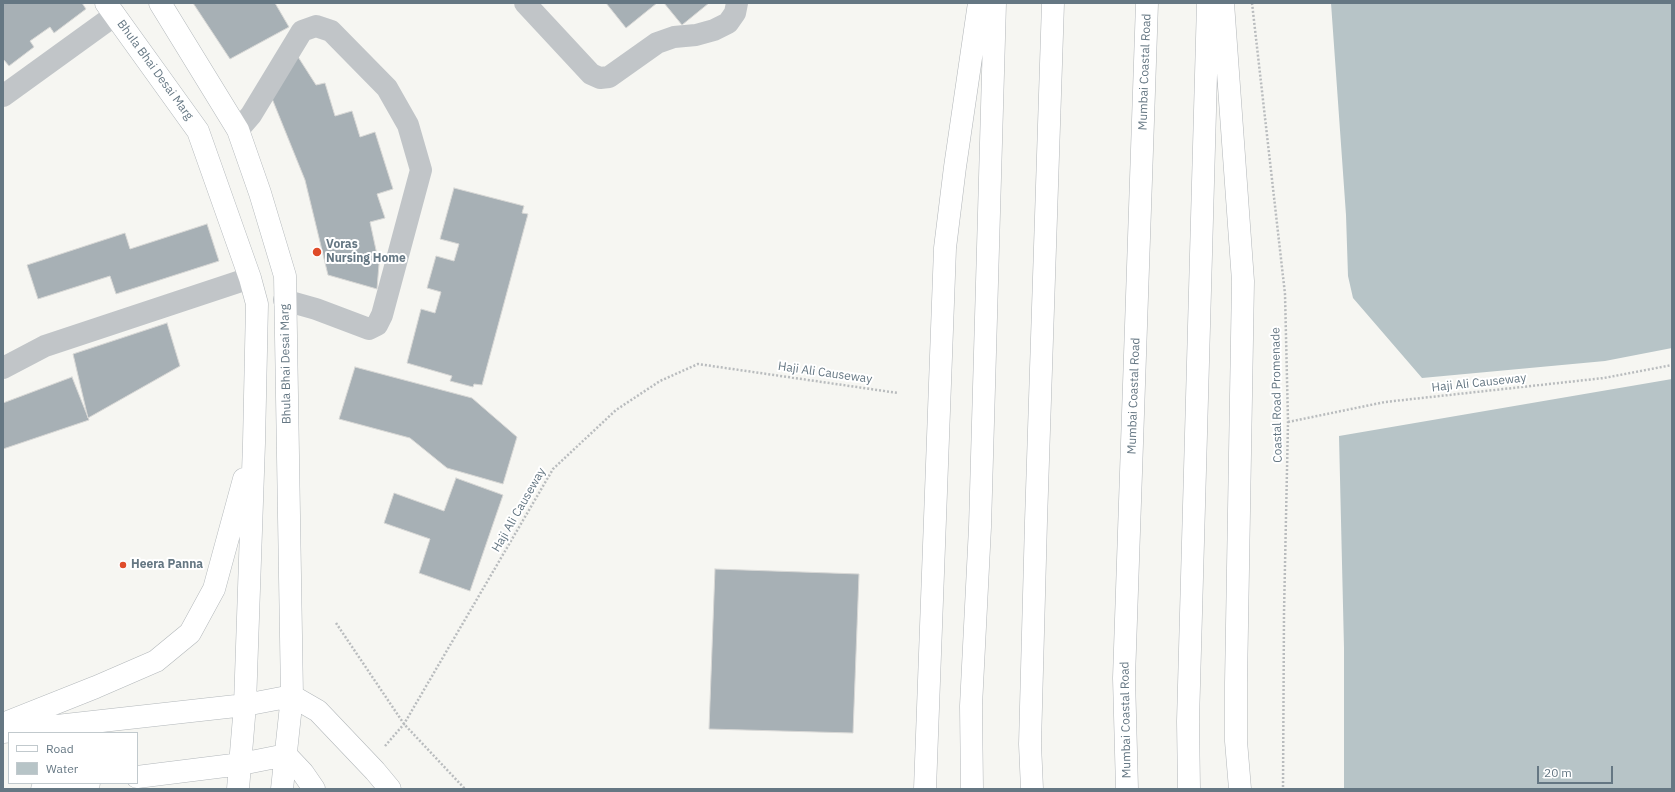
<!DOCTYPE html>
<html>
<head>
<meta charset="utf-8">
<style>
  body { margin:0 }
  #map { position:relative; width:1675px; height:792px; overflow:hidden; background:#f6f6f2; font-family:"IBM Plex Sans",sans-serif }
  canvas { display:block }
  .frame { position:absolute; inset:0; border:4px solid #657783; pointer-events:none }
  .legend { position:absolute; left:8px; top:732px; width:130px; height:52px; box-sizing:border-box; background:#fff; border:1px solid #c1c9cd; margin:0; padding:5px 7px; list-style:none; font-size:12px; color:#657783 }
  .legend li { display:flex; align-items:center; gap:8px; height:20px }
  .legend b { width:20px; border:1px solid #c1c9cd }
  .scale { position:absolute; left:1537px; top:766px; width:76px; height:18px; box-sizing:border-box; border:2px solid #657783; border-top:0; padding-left:5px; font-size:12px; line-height:14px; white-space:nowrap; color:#657783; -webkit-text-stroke:3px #fff; paint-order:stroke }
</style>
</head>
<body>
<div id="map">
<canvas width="1675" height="792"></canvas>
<div class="frame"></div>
<ul class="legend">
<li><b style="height:5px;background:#fff"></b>Road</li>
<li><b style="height:11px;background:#b7c4c7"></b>Water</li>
</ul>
<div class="scale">20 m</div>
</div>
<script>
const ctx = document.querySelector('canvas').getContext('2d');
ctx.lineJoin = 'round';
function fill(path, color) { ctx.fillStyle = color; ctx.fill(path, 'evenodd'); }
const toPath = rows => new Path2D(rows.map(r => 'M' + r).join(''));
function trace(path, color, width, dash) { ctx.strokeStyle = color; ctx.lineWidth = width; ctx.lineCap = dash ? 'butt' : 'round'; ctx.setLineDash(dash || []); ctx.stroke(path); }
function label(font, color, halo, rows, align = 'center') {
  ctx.font = font + ' "IBM Plex Sans",sans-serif'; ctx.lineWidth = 4; ctx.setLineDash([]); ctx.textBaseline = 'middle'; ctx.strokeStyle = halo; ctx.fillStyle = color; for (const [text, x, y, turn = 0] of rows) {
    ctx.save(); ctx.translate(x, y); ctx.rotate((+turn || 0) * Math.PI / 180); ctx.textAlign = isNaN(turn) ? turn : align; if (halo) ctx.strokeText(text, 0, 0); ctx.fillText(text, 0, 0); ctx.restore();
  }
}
const water = toPath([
  [1331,3,1672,3,1672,348,1605,361,1422,378,1353,298,1348,276,1346,215],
  [1672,379,1672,789,1344,789,1344,648,1339,436]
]);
const building = toPath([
  [3,3,82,3,86,9,54,33,50,27,30,41,34,47,9,66,4,60,3,61,3,3],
  [193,3,275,3,289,27,230,59,193,3],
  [606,3,657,3,626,28,606,3],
  [664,3,709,3,682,25,664,3],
  [293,49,316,85,325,83,335,116,352,111,360,137,375,132,393,189,377,194,385,218,370,222,379,264,377,289,328,275,305,180,271,96,293,49],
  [454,188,524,206,522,213,528,214,482,385,474,384,473,387,450,381,452,376,407,363,421,309,435,313,441,292,427,288,436,256,454,261,459,244,440,239,454,188],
  [207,224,219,261,116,294,110,276,38,299,27,265,125,233,130,249,207,224],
  [167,323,180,366,88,418,73,354,167,323],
  [355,367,472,398,517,437,503,484,447,468,410,438,339,419,355,367],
  [72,377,89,420,3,449,3,403,72,377],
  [456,478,503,495,470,591,419,573,430,539,384,523,394,493,444,511,456,478],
  [715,569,859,574,853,733,709,729,715,569]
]);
const path = toPath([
  [1252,3,1285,294,1288,422,1284,613,1283,789],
  [1288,422,1385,402,1604,378,1672,365],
  [336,623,404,724,465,789],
  [385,746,404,724,553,469,616,410,660,381,698,364,898,393]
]);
const minor = toPath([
  [525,3,591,74,600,78,609,77,657,43,674,37,696,35,714,30,728,23,735,13,737,3],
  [3,96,115,15],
  [238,130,251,115,302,31,316,26,331,31,387,88,408,125,421,170,382,315,377,325,369,329,316,309,284,300],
  [3,368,45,346,250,278]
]);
const major = toPath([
  [106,3,198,131,250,278,257,304,254,443,245,705,238,789],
  [160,3,238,130,260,193,285,276,292,696,282,789],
  [292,696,318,711,375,771,390,789],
  [3,724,96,687,156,661,190,633,214,589,244,479],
  [3,732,245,705,292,696],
  [286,755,303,773,314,789],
  [137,777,241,764,286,755],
  [42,789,89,783]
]);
const highway = toPath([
  [1223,3,1243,281,1236,683,1236,741,1240,789],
  [925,789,945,248,955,167,979,3],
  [972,789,971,706,980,527,995,3],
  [1032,789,1030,744,1036,521,1053,3],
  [1127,789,1124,678,1147,3],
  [1189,789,1188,721,1208,3]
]);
const markers = [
  [317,252,5,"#df4b29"],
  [123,565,4,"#df4b29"]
];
const streetNames = [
  ["Bhula Bhai Desai Marg",155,70,54],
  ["Mumbai Coastal Road",1145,72,-88],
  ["Bhula Bhai Desai Marg",286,364,-91],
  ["Haji Ali Causeway",825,373,8],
  ["Haji Ali Causeway",1479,383,-6],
  ["Coastal Road Promenade",1277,395,-91],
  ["Mumbai Coastal Road",1134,396,-88],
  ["Haji Ali Causeway",519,510,-60],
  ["Mumbai Coastal Road",1126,720,-91]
];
const poiNames = [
  ["Voras",326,245],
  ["Nursing Home",326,259],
  ["Heera Panna",131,565]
];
fill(water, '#b7c4c7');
fill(building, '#a7b0b5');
trace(building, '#d7d7d5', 1);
trace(major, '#b2b7ba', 23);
trace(highway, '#b2b6b9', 23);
trace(path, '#b9bcbe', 2.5, [2, 2]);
trace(minor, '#c1c5c8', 22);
trace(major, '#fff', 22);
trace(highway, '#fff', 22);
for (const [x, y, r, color] of markers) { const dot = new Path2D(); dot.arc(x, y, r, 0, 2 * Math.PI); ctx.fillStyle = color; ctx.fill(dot); trace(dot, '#fff', 1.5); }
label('12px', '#657783', '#fff', streetNames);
label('bold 12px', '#657783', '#fff', poiNames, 'left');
</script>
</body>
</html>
